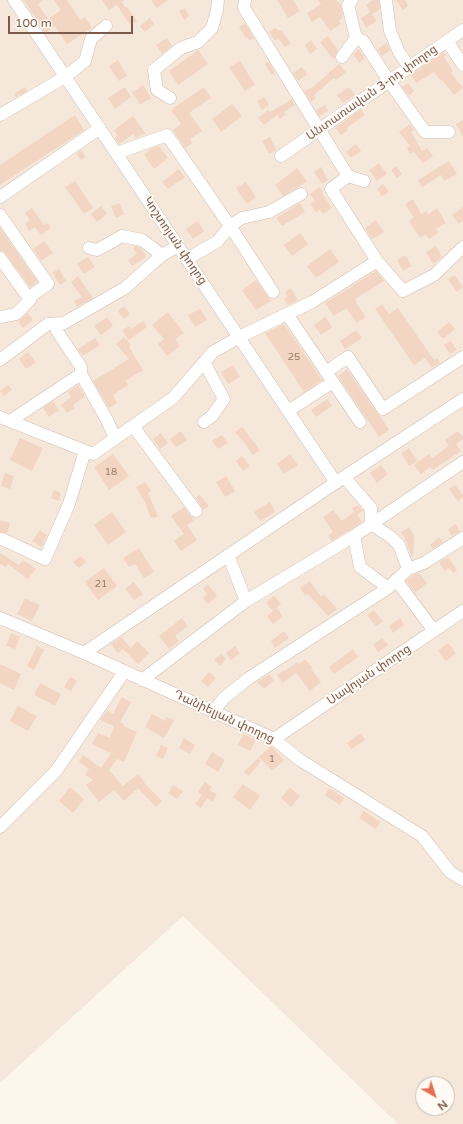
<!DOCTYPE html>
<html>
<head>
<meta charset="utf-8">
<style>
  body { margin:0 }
  #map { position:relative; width:463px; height:1124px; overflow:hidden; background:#fdf6ec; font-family:"Varela Round",sans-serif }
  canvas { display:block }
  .north { position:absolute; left:415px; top:1076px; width:40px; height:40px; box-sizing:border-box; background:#fffaf3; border:1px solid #cabbb1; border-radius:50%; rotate:141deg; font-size:11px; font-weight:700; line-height:16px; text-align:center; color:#7a5c4d }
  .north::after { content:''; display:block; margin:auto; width:14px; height:18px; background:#e76f51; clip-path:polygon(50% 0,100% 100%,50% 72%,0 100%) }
  .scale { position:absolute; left:8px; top:16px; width:125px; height:18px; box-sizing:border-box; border:2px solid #7a5c4d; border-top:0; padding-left:5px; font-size:12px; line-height:14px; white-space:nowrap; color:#7a5c4d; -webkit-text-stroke:3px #fffaf3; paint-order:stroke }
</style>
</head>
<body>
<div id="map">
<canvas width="463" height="1124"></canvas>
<div class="north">N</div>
<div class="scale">100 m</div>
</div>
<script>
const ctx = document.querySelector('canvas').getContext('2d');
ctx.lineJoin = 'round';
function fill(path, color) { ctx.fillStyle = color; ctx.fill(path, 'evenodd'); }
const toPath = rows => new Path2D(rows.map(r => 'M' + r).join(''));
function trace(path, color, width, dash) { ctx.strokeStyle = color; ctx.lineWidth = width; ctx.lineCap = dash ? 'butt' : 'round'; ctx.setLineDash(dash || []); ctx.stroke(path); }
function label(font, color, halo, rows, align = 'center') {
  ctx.font = font + ' "Varela Round","Noto Sans Armenian",sans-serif'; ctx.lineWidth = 3.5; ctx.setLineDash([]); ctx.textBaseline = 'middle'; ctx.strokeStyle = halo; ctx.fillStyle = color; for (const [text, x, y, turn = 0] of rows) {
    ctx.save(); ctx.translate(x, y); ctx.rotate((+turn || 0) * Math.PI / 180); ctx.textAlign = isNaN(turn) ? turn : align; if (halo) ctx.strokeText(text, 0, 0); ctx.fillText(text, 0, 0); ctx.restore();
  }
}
const residential = toPath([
  [0,0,463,0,463,1124,398,1124,183,916,0,1083],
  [423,1084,447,1084,447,1108,423,1108]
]);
const building = toPath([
  [24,0,44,0,38,4,48,19,61,10,54,0,67,0,80,20,85,17,92,28,67,44,55,26,45,33],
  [102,0,124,0,122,2,126,8,127,7,137,21,130,25,117,5,109,10],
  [151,0,168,0,157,8],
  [277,0,293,0,300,11,288,18],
  [318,0,336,0,341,5,343,17,339,21,341,24,330,31,320,17,312,22,307,13,321,4],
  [373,0,379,0,380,9,372,14,377,21,366,28,361,18,370,12,366,5],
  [396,0,405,0,408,6,403,10],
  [185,8,189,16,184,20,179,11],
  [150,18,154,24,145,32,140,26],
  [245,23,254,38,250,41,247,37,246,38,239,27],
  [275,28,278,30,281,30,291,43,285,47,278,38,275,41,269,32],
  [328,36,338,50,336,53,335,58,333,59,320,42],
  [167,38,172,46,162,54,156,45],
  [311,40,317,49,310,54,305,45],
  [387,43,390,50,382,56,377,49],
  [359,49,365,59,359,63,353,54],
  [198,50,208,64,178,85,169,71],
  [444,52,446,55,444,57,453,71,451,73,463,88,454,95,441,79,440,80,434,72,416,83,411,75],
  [118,60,127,76,119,81,109,66],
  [240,61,255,85,245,91,229,67],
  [269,62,275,73,271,75,265,64],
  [339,64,346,72,336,80,334,78,314,95,316,98,311,102,304,91,313,87],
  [302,67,307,74,298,81,293,73],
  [408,83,414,91,409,96,402,87],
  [143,85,151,98,140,105,132,92],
  [25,87,27,91,16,97,14,94],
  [125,87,131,97,115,109,108,98],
  [204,87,211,98,189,113,202,131,190,139,192,143,185,148,173,130,181,124,171,110],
  [349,87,355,95,343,103,337,95],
  [264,97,269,105,262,110,257,101],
  [292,99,295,105,284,112,286,114,280,119,277,115,264,125,258,118,268,110,270,112],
  [232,104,242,116,221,132,212,119],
  [325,105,328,111,319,116,316,110],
  [361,109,365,115,347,128,348,130,341,135,335,128],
  [75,115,84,130,0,185,0,165],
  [133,116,145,133,136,138,133,134,119,144,115,138,118,136,114,130],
  [463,120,463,137,456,124],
  [410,124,414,130,411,132,422,151,427,148,433,156,423,163,414,152,410,154,407,148,410,146,399,132],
  [270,137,276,150,269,154,262,141],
  [356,144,361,151,351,158,346,152],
  [159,146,168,158,154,169,144,155,152,148],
  [81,150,86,157,81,160,76,154],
  [449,161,457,174,444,181,441,175,422,187,418,180],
  [379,163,387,174,377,181,369,170],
  [396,166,402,174,397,178,391,170],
  [321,167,328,180,322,184,314,172],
  [297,168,307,181,298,187,283,196,275,185],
  [179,169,185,177,168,189,162,182],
  [75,181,93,208,84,214,65,187],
  [246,182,256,197,247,204,236,188],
  [383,184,389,192,382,196,377,189],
  [319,187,323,192,322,193,332,208,323,214,320,210,316,212,310,204,315,201,310,194],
  [413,199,421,214,426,211,428,214,437,208,446,223,436,229,438,233,429,239,426,234,420,238,409,221,414,218,405,204],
  [120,203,124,214,116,218,111,206],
  [300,203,305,212,282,226,276,218],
  [101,206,107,214,97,222,91,214],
  [463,207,463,221,459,224,452,215],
  [32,208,44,225,47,223,51,228,41,235,35,227,29,231,25,224,30,220,25,213],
  [376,220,384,232,372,239,365,228],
  [197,221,204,231,193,239,186,229],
  [0,228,38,282,30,287,6,254,3,251,0,251],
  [300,233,308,244,292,256,284,245],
  [44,241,53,253,41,261,33,249],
  [135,246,141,248,146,257,132,266,128,260,137,254,133,248],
  [436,246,442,257,433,264,426,252],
  [330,249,339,262,316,278,307,266],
  [405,255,412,266,403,271,397,260],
  [88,257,95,267,84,274,77,264],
  [59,269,66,281,60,285,52,273],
  [376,271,384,281,355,299,357,302,356,303,366,317,357,323,347,309,345,310,345,309,334,316,325,303],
  [455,275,463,287,457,292,448,279],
  [78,276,93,298,77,307,74,301,82,297,71,282],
  [256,280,271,301,256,310,242,290],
  [291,288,298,300,288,305,284,299,288,296,285,292],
  [382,304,389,314,398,308,434,360,437,358,440,363,432,368,425,358,414,365,375,309],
  [124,306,130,314,124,319,118,311],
  [200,309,207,320,195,327,188,315],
  [168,312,184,333,175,339,180,346,167,356,158,344,164,339,152,325],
  [28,313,33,320,23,328,18,321,21,319],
  [107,317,113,326,101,335,94,326],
  [325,317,332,327,321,335,314,325],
  [143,321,147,327,129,340,122,331,129,326,131,329],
  [449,322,455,329,443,339,437,332],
  [284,324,322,380,304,392,265,333],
  [356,330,362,338,345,349,340,341],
  [124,337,131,345,129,347,143,370,125,381,128,385,113,395,117,403,109,408,93,381,129,359,116,344],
  [95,338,100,345,83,356,78,349],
  [450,341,457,350,450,354,444,345],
  [28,352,36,362,26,369,19,359],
  [233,365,240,377,228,384,221,372],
  [347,369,377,413,380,416,389,430,379,437,338,376],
  [8,385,12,390,4,396,0,391],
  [78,385,85,396,73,405,75,408,67,413,61,405,71,397,68,392],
  [327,399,332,406,316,417,311,410],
  [53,401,59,410,49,417,43,408],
  [242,427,260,450,253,455,242,440,235,432],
  [181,431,187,440,176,447,170,439],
  [458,431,463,437,463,439,456,444,461,451,433,470,430,467,421,474,414,465,429,454,432,458,449,446,445,440],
  [161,433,168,443,160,449,153,439],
  [222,435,228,443,218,449,212,441],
  [20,438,43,448,32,471,10,460],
  [409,448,417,461,409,466,401,453],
  [113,454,129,476,109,490,94,467],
  [290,454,298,465,284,474,277,464],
  [242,456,250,466,243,471,236,461],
  [381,465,388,474,377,483,370,473],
  [5,473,14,476,10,489,1,486],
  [226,476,235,491,225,497,216,482],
  [145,482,151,491,148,493,158,516,154,518,153,517,151,518,146,506,147,506,136,487],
  [455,485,463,495,463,497,458,501,449,489],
  [54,490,61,493,59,501,51,498],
  [200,495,209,506,203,510,196,498],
  [270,502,275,512,260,521,254,512],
  [358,505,363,511,357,515,362,522,332,541,328,535,333,532,323,517,333,510,342,521,354,512,352,508],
  [184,507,190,515,193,518,192,518,194,520,187,525,197,540,181,551,174,541,184,534,171,516],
  [112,512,126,532,108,545,94,525],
  [0,520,10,523,7,533,0,532],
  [456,524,460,531,452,536,448,529],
  [409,527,414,536,413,558,412,558,406,541,401,532],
  [40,530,47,535,42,547,32,541],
  [439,537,443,542,433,549,430,545],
  [139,548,154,572,144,578,135,564,129,567,123,558],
  [0,553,19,565,23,560,36,569,28,579,8,564,6,567,0,564],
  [81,556,86,562,79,568,73,562],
  [448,557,457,570,453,573,449,568,445,571,439,562],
  [104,568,117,586,98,600,85,582],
  [419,573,427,583,415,593,406,581,413,575],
  [310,581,321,597,324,594,337,609,328,616,308,594,305,595,300,588],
  [134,582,143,594,134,600,125,588],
  [208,584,217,596,208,604,203,598,207,594,203,589],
  [274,596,281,604,273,611,266,603],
  [25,598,40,605,32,621,17,614],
  [277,608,283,617,273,624,267,616],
  [374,610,383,621,376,626,367,615],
  [182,618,188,626,175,636,179,641,169,649,159,636],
  [400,618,404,625,393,633,389,626],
  [284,631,289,638,275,648,271,641],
  [11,633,20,637,15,649,6,646],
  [121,637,131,648,137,641,149,653,138,664,123,649,118,653,111,644],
  [382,638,388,645,378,652,373,645],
  [448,643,456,653,446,661,438,651],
  [37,646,44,650,34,670,27,666],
  [235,646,240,653,231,660,226,653],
  [353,649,358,657,334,674,329,667],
  [221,654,226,659,220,666,214,660],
  [305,659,312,668,311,669,321,682,310,691,296,673,283,683,277,675,284,670,285,671,297,662,299,664],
  [0,664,21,674,14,690,0,683],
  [209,672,216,678,208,687,201,681],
  [269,674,274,680,264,689,257,682],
  [70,677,77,681,71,691,64,687],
  [40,683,61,694,55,706,34,695],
  [122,697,131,702,120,722,124,724,124,726,137,732,124,762,117,759,109,770,123,786,138,774,145,783,144,783,162,801,156,807,138,788,124,801,114,790,99,802,86,785,93,780,85,775,89,769,79,762,83,755,101,768,111,753,92,744,98,733,110,738,114,726,100,720,107,711,113,714],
  [18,706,37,716,28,731,10,721],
  [152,714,165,721,167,717,174,720,164,738,145,727],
  [361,733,365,740,351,749,347,743],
  [244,734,256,740,250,751,238,745],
  [184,738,195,745,190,754,179,748],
  [161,745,168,748,163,759,156,756],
  [271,746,284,760,272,771,259,757],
  [212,752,225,760,218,772,205,764],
  [258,758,261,761,249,776,244,772],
  [205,782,212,787,210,790,217,795,212,802,207,798,201,808,195,804,202,795,198,792],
  [243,784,260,796,250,810,233,797],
  [173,785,183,791,177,799,168,793],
  [70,787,84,799,73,813,59,801],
  [290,788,300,796,291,807,281,798],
  [329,788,344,798,340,805,325,795],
  [364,811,380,822,376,829,359,818]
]);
const minor = toPath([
  [14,0,336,483],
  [245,0,244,8,348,176,364,181],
  [352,0,348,5,356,38],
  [386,0,390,31,399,52,409,67],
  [447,41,463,65],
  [342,57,356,38,363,41,389,81,425,132,449,132],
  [170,98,157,90,154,70,181,48,198,42,212,28,217,10,218,0],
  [0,115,65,77,85,61,91,39,106,26],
  [117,153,167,135,230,226,273,292],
  [281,156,463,30],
  [348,176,331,189,377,261],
  [0,197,100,128],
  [0,215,48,284,28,298],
  [89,248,97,250,122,236,142,240,162,255],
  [0,258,30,300,16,314,0,317],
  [187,259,218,241,230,226,242,218,269,212,301,194],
  [287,314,360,422],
  [56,324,57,331,81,367,81,374,107,420,115,438],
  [0,360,48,324,64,323,125,288,162,255,178,246],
  [204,362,224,399,212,416,204,422],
  [326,372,348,357,383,409,463,357],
  [288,411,333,382],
  [0,417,93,454,173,398,213,352,239,337,312,302,377,261,403,291,434,275,463,247],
  [10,421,81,374],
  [133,426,196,511],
  [344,477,371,508,371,524,391,537,399,545,408,569],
  [354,536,360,567,388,588],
  [2,539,45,559,69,504,85,451],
  [228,555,246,601],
  [396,580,434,631],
  [0,618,84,653,274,739,300,760,422,836,450,872,463,880],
  [84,653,344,477,463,399],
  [142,680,246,601,354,536,463,462],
  [213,712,224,698,249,678,388,588,408,569,424,563,463,538],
  [274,739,463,611],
  [0,827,56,771,124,672]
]);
const numberNames = [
  ["25",294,357],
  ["18",111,472],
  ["21",101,584],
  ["1",272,759]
];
const streetNames = [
  ["Անտառավան 3-րդ փողոց",372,93,-35],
  ["Կոշտոյան փողոց",175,241,56],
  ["Սավոյան փողոց",369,675,-34],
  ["Դանիելյան փողոց",224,717,25]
];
fill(residential, '#f5e8da');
fill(building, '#f3d5c3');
trace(minor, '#d1beb0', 13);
trace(minor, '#fff', 12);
label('10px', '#987a6a', null, numberNames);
label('12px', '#7a5c4d', '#fffaf3', streetNames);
</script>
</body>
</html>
